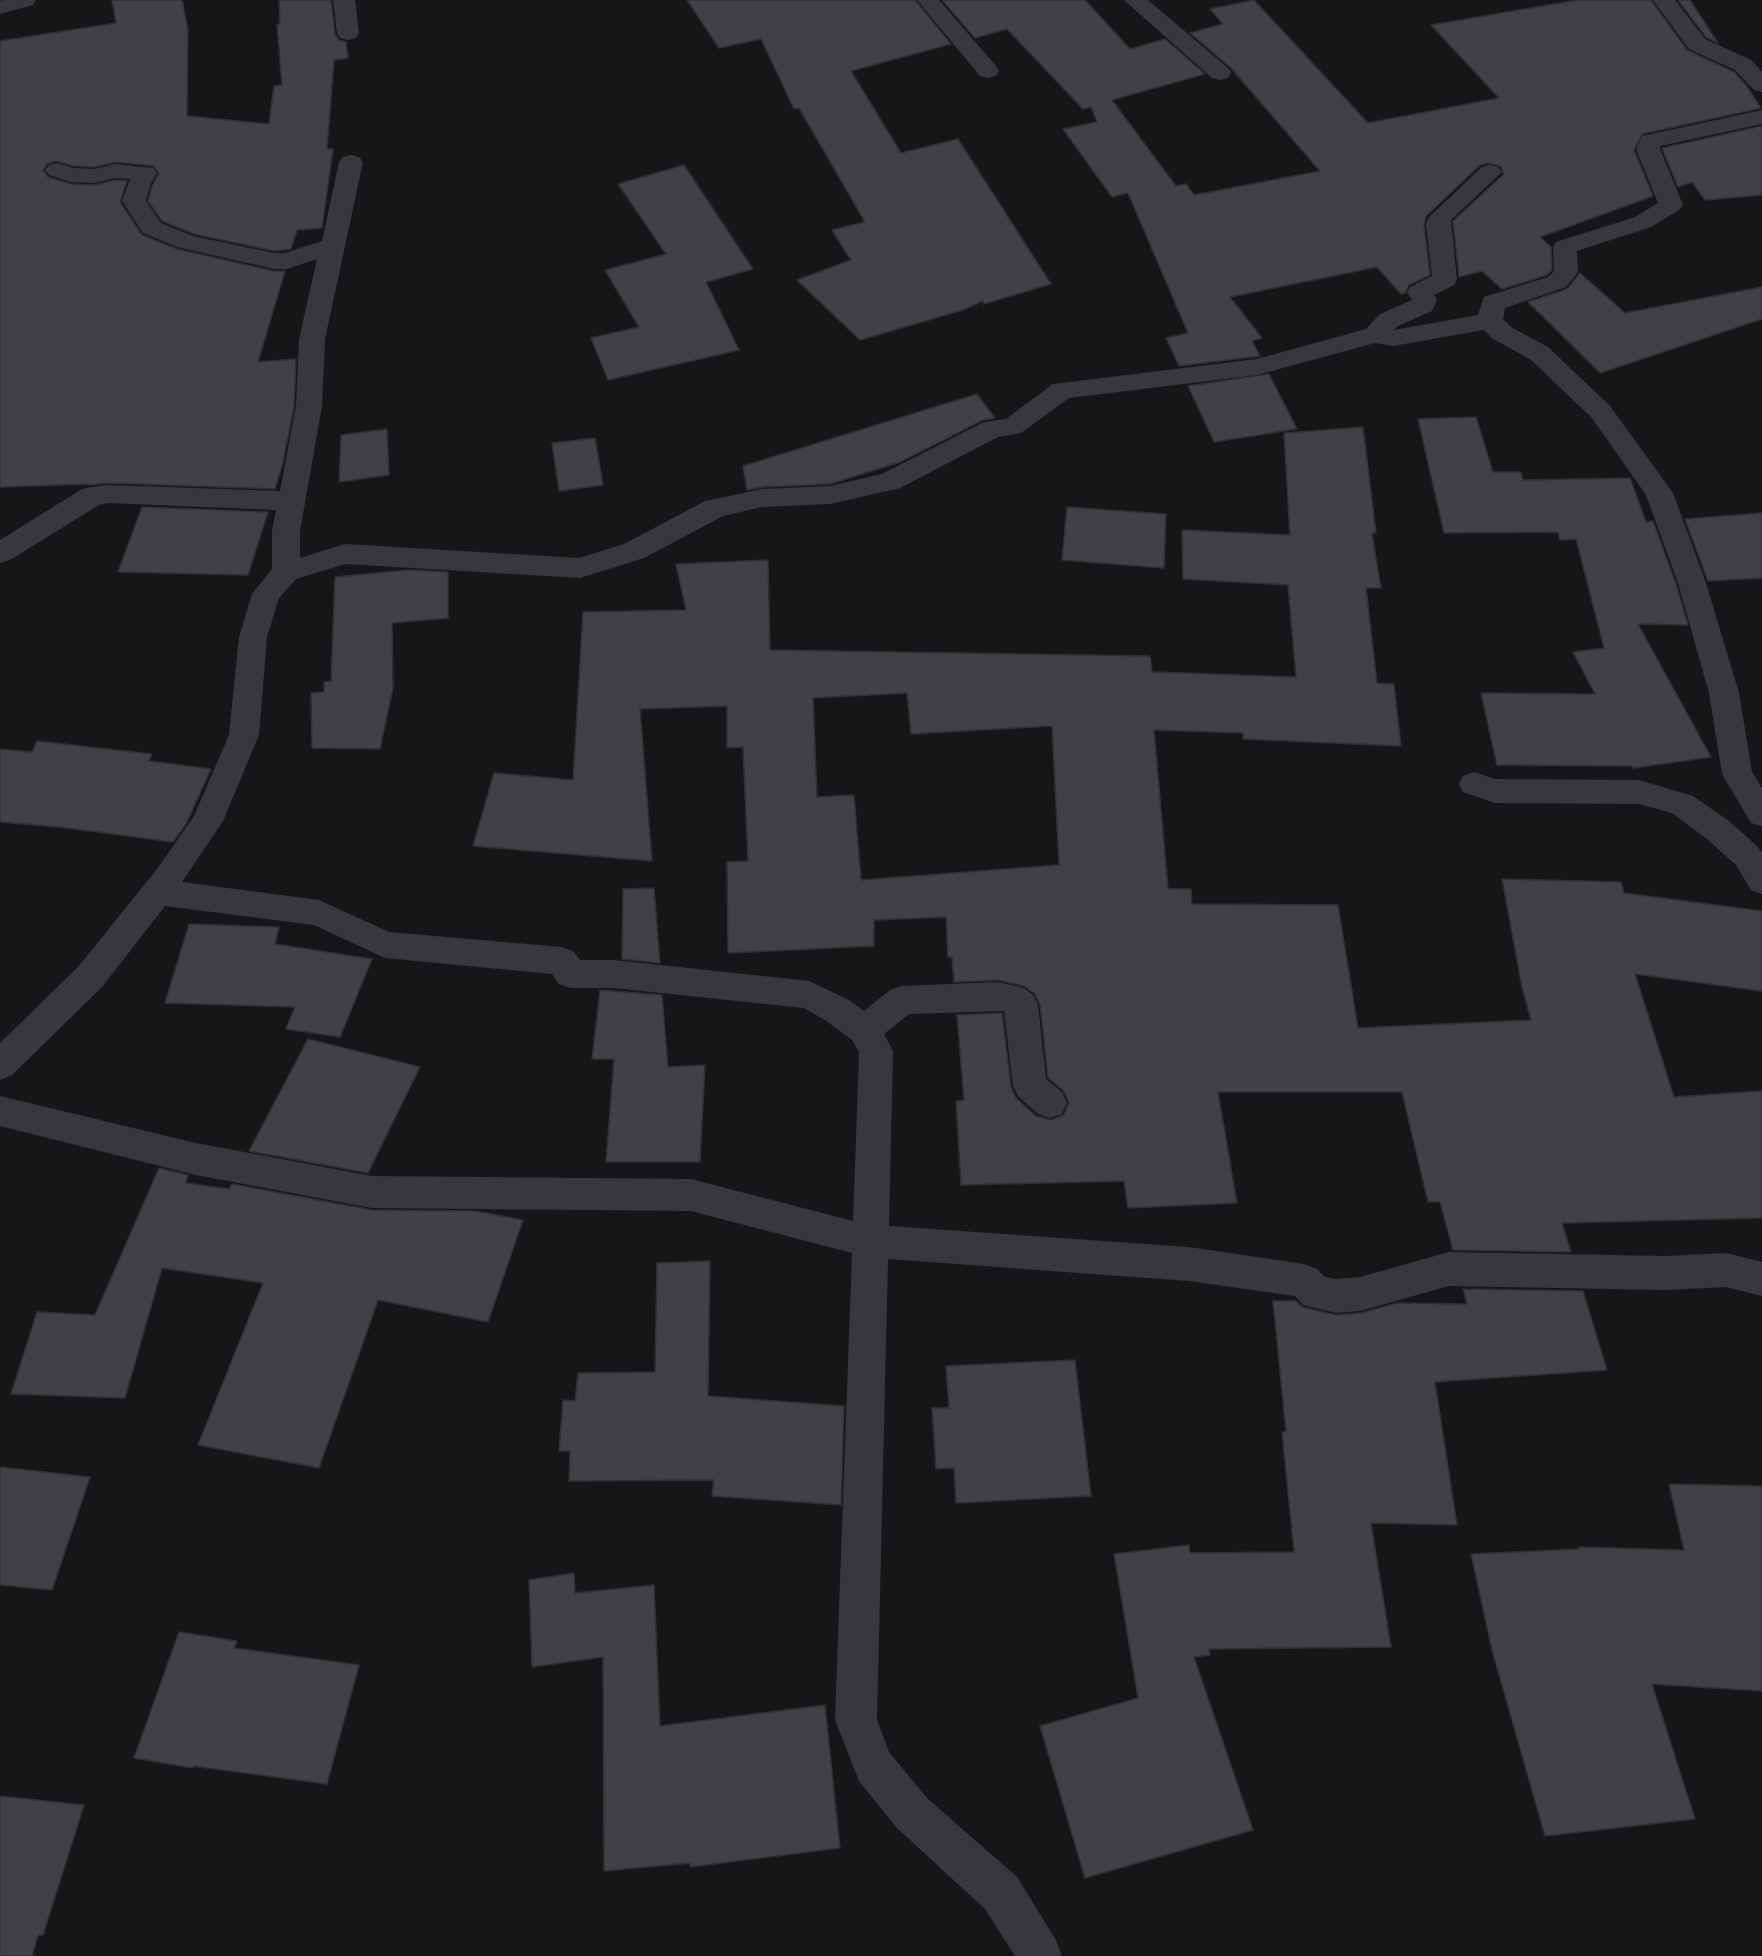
<!DOCTYPE html>
<html>
<head>
<meta charset="utf-8">
<style>
  body { margin:0 }
  canvas { display:block; background:#161618 }
</style>
</head>
<body>
<canvas width="1762" height="1956"></canvas>
<script>
const ctx = document.querySelector('canvas').getContext('2d');
ctx.lineJoin = 'round';
function fill(path, color) { ctx.fillStyle = color; ctx.fill(path, 'evenodd'); }
const toPath = rows => new Path2D(rows.map(r => 'M' + r).join(''));
function trace(path, color, width, dash) { ctx.strokeStyle = color; ctx.lineWidth = width; ctx.lineCap = dash ? 'butt' : 'round'; ctx.setLineDash(dash || []); ctx.stroke(path); }
const building = toPath([
  [112,0,182,0,188,29,187,116,269,124,274,86,282,85,277,25,280,24,279,0,331,0,335,34,339,40,346,42,348,58,334,60,327,149,333,149,322,228,297,230,291,249,274,251,194,234,162,221,148,201,152,186,159,173,153,166,116,162,94,167,74,166,56,161,47,164,43,170,48,177,71,184,94,185,116,180,127,181,120,202,142,235,177,249,273,271,285,271,258,362,296,359,294,406,283,462,275,489,108,483,88,485,89,484,0,487,0,41,116,23,112,0],
  [687,0,915,0,951,44,851,71,901,153,958,139,1051,284,984,304,983,301,963,310,860,340,797,280,851,260,832,230,865,222,799,108,794,109,761,39,719,48,687,0],
  [942,0,1085,0,1130,49,1165,39,1205,74,1112,100,1176,186,1186,184,1194,195,1320,171,1230,67,1190,33,1223,24,1210,9,1254,0,1368,123,1499,98,1431,25,1578,0,1651,0,1687,50,1734,72,1746,85,1761,108,1642,134,1634,150,1653,196,1540,237,1551,247,1552,270,1547,275,1502,289,1482,271,1459,277,1453,221,1504,174,1500,166,1489,163,1480,165,1426,216,1424,225,1430,275,1409,285,1405,293,1401,294,1377,267,1230,297,1262,338,1252,341,1260,356,1179,366,1166,338,1188,333,1128,193,1112,197,1063,129,1097,122,1091,107,1083,109,1007,29,975,38,942,0],
  [1678,0,1690,0,1718,43,1706,37,1678,0],
  [1762,126,1762,195,1705,200,1692,182,1678,187,1662,148,1762,126],
  [684,165,753,269,706,282,739,350,608,380,591,338,639,327,605,270,666,254,618,184,684,165],
  [1580,273,1625,313,1762,287,1762,319,1600,373,1528,302,1567,289,1580,273],
  [1269,374,1297,429,1214,442,1188,386,1269,374],
  [977,394,995,418,983,420,900,462,830,484,762,487,747,490,743,466,977,394],
  [1476,417,1493,472,1521,472,1523,480,1630,478,1646,522,1653,521,1676,584,1688,625,1638,624,1711,757,1633,768,1632,766,1497,765,1481,693,1595,694,1573,652,1604,648,1576,539,1560,540,1558,532,1444,533,1418,419,1476,417],
  [1363,427,1376,533,1372,533,1381,588,1366,588,1377,683,1394,684,1401,746,1243,739,1243,733,1154,730,1168,889,1191,889,1192,904,1338,905,1358,1028,1531,1020,1522,987,1502,879,1621,882,1624,893,1762,911,1762,991,1635,974,1674,1097,1762,1091,1762,1218,1562,1223,1571,1252,1453,1250,1440,1202,1428,1202,1402,1092,1218,1092,1237,1203,1128,1208,1124,1181,961,1185,956,1101,964,1100,957,1015,1002,1013,1011,1087,1016,1098,1036,1116,1051,1120,1064,1115,1069,1102,1063,1090,1048,1078,1040,1004,1034,993,1024,986,998,980,954,982,952,957,948,957,946,917,874,920,874,946,728,953,727,862,748,861,743,747,727,748,727,706,640,709,652,861,473,846,494,773,573,780,583,612,686,610,676,564,768,560,770,650,1150,656,1152,672,1296,677,1288,585,1183,579,1182,530,1290,535,1284,433,1363,427],
  [907,693,911,734,1052,726,1059,865,861,880,854,795,817,797,813,698,907,693],
  [387,429,389,475,339,482,341,435,387,429],
  [595,438,603,485,559,491,552,443,595,438],
  [142,507,268,512,248,575,118,572,142,507],
  [1067,507,1166,514,1164,568,1062,560,1067,507],
  [1762,513,1762,578,1708,581,1685,519,1762,513],
  [408,570,448,572,448,618,392,623,393,688,380,749,312,748,311,693,324,692,324,682,331,681,335,577,408,570],
  [37,741,152,754,149,761,211,769,186,824,173,842,60,827,0,822,0,749,32,752,37,741],
  [654,888,660,963,622,959,623,889,654,888],
  [189,924,279,927,275,944,372,959,340,1037,286,1029,295,1007,165,1003,189,924],
  [600,990,662,995,668,1067,705,1065,700,1162,606,1162,614,1059,592,1059,600,990],
  [308,1039,420,1067,368,1173,249,1151,308,1039],
  [159,1168,188,1175,186,1183,229,1189,232,1184,372,1210,475,1211,523,1220,488,1322,378,1300,319,1468,198,1445,263,1283,162,1268,125,1398,11,1394,37,1312,95,1315,159,1168],
  [710,1261,708,1396,844,1406,841,1505,712,1496,714,1480,569,1481,570,1451,559,1451,563,1400,575,1401,578,1373,655,1372,657,1263,710,1261],
  [1463,1289,1583,1291,1607,1370,1435,1382,1457,1525,1371,1523,1391,1647,1209,1649,1210,1655,1194,1657,1253,1830,1085,1878,1040,1726,1138,1698,1114,1554,1189,1545,1190,1553,1294,1552,1282,1432,1286,1432,1273,1301,1296,1301,1302,1307,1336,1315,1361,1313,1397,1303,1467,1304,1463,1289],
  [1075,1360,1091,1496,956,1503,954,1468,936,1469,932,1408,949,1408,946,1366,1075,1360],
  [0,1467,90,1477,52,1590,0,1585,0,1467],
  [1669,1484,1762,1486,1762,1691,1652,1684,1695,1819,1545,1836,1492,1650,1471,1554,1579,1549,1578,1547,1684,1550,1669,1484],
  [574,1573,575,1593,654,1585,660,1726,825,1705,840,1848,690,1867,690,1863,604,1871,603,1657,532,1667,529,1580,574,1573],
  [179,1632,237,1641,234,1648,359,1665,327,1784,193,1766,193,1768,134,1758,179,1632],
  [0,1796,84,1805,43,1935,38,1935,32,1956,0,1956,0,1796]
]);
const minor = toPath([
  [3,0,36,0,33,5,0,14,0,1,3,0],
  [333,0,355,0,359,33,356,38,348,40,340,38,337,33,333,0],
  [917,0,939,0,996,66,999,71,996,76,988,78,980,76,917,0],
  [1124,0,1148,0,1228,68,1231,73,1228,78,1220,80,1212,78,1124,0],
  [1653,0,1675,0,1705,39,1751,60,1762,72,1762,92,1754,90,1735,70,1689,49,1653,0],
  [1762,110,1762,124,1660,146,1660,149,1683,205,1679,210,1651,227,1577,251,1578,272,1566,287,1505,308,1503,319,1511,327,1548,347,1610,406,1673,493,1706,583,1739,693,1752,772,1762,788,1762,826,1751,823,1722,774,1709,693,1678,583,1646,495,1592,418,1530,359,1493,339,1484,330,1393,346,1375,343,1257,375,1069,398,1021,433,998,437,900,488,830,504,762,507,723,516,644,558,580,578,345,564,296,579,279,598,267,637,259,735,223,821,182,882,319,900,389,932,561,947,573,951,580,960,614,960,809,981,849,1000,864,1011,890,990,902,986,998,982,1024,988,1033,995,1038,1005,1046,1079,1062,1092,1067,1103,1062,1114,1050,1118,1038,1114,1018,1096,1013,1086,1004,1011,909,1014,884,1034,893,1051,889,1226,1189,1247,1304,1264,1317,1269,1325,1277,1336,1279,1360,1277,1449,1252,1665,1256,1726,1253,1762,1262,1762,1296,1726,1287,1665,1290,1449,1286,1360,1311,1336,1313,1303,1305,1295,1296,1189,1281,888,1259,877,1720,889,1752,927,1798,1017,1877,1056,1940,1062,1956,1015,1956,985,1909,897,1828,859,1781,835,1720,852,1253,691,1211,372,1208,196,1175,0,1126,0,1096,196,1143,372,1176,691,1179,853,1221,859,1052,852,1040,825,1020,804,1008,614,988,571,988,559,984,552,974,385,958,314,925,165,906,102,987,12,1075,0,1080,0,1043,78,967,157,869,194,816,229,735,239,637,252,594,272,569,272,531,276,510,108,503,99,505,10,560,0,563,0,540,82,489,92,487,108,485,280,491,296,406,299,339,317,259,287,269,274,269,177,247,143,233,122,201,130,179,116,178,94,183,71,182,49,175,45,170,49,165,57,163,74,168,94,169,116,164,153,168,157,173,150,185,146,201,161,223,193,236,274,253,285,253,322,241,339,162,343,157,351,155,359,157,363,162,325,339,322,406,300,531,300,558,345,544,579,558,624,544,705,501,715,499,762,489,830,486,882,474,984,422,1006,419,1053,384,1257,359,1366,329,1380,314,1412,300,1407,292,1410,287,1432,276,1426,225,1428,218,1482,167,1490,165,1498,167,1502,172,1451,220,1457,280,1454,285,1434,295,1437,300,1432,311,1398,326,1394,330,1478,315,1484,297,1548,277,1554,271,1553,247,1556,242,1635,217,1658,203,1636,149,1642,136,1762,110],
  [1474,772,1495,779,1639,780,1693,796,1729,821,1758,847,1762,853,1762,894,1751,890,1736,865,1707,839,1672,813,1639,804,1495,803,1463,792,1459,784,1463,776,1474,772]
]);
fill(building, '#404145');
trace(building, '#303034', 1.5);
fill(minor, '#37383d');
</script>
</body>
</html>
